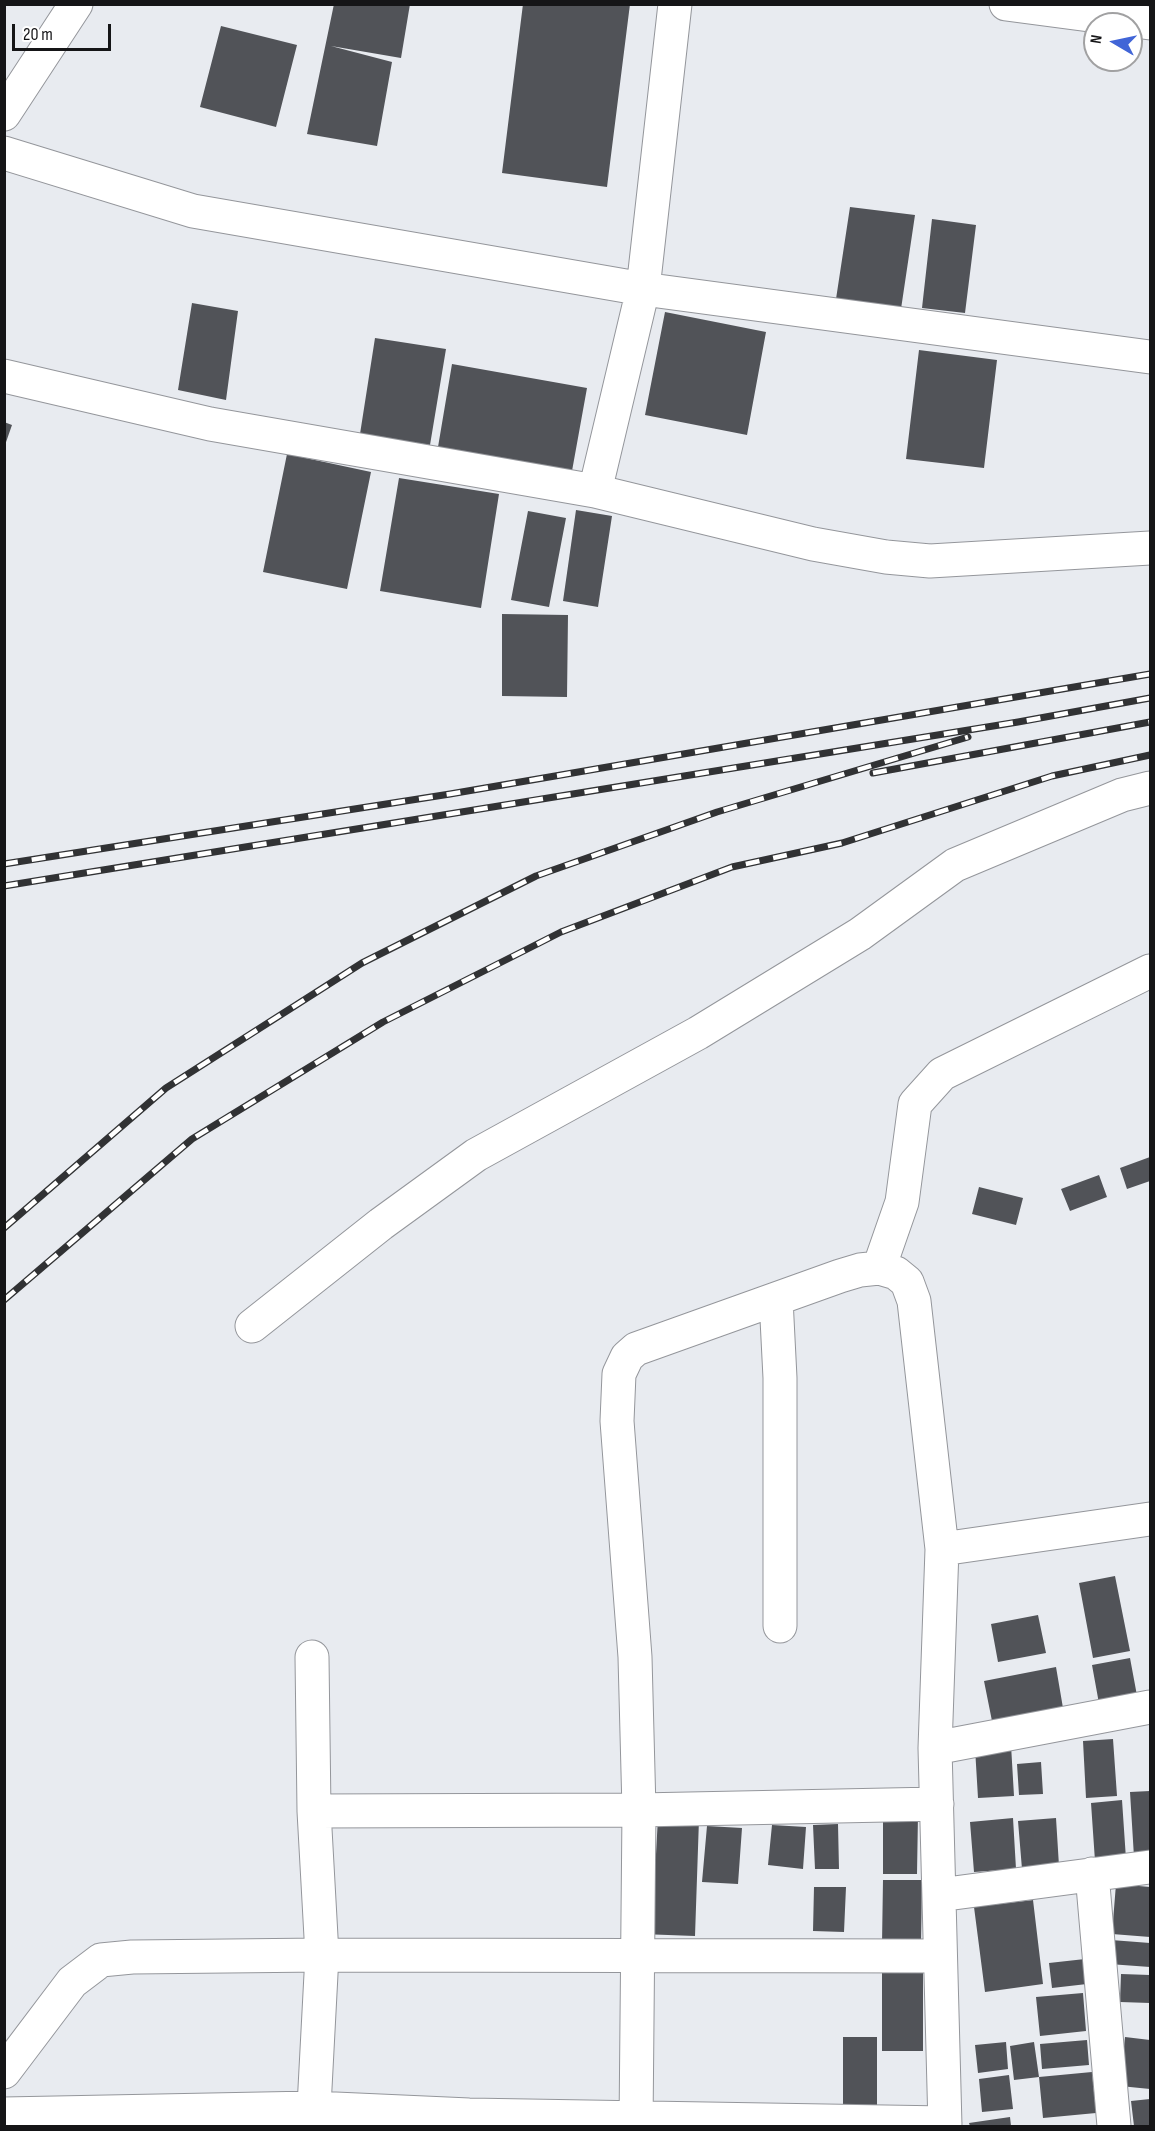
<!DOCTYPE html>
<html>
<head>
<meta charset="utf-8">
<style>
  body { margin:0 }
  #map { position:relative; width:1155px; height:2131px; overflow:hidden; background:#e8ebf0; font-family:"Sofia Sans Condensed",sans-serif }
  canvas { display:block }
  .frame { position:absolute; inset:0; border:6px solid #151517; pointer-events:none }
  .north { position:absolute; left:1083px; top:12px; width:60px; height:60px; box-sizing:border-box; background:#fff; border:2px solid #a1a1a2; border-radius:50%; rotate:279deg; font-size:16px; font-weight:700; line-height:24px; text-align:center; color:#151517 }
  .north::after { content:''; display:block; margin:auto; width:21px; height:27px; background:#4165d7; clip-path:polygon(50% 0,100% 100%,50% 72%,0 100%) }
  .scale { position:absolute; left:12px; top:24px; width:99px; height:27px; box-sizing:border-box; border:3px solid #151517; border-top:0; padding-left:8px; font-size:18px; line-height:21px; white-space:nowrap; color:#151517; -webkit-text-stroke:4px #fff; paint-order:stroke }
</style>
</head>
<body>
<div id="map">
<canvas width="1155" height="2131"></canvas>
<div class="frame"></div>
<div class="north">N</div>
<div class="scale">20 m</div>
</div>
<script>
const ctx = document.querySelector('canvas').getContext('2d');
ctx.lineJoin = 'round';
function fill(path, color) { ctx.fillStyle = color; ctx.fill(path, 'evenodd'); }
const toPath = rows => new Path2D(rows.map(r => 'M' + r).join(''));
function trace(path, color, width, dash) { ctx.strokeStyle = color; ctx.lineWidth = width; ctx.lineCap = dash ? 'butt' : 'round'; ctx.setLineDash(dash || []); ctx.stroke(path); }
const building = toPath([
  [334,4,410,4,401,58,331,46,392,62,377,146,307,134],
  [523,4,630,4,607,187,502,173],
  [221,26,297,45,276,127,200,107],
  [850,207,915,215,901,309,836,299],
  [932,219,976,225,965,313,922,308],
  [192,303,238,311,226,400,178,390],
  [665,312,766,332,747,435,645,415],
  [375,338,446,349,430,445,360,434],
  [919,350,997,360,984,468,906,459],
  [452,364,587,388,572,471,438,447],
  [4,422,12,425,5,445,4,445],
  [287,454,371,472,347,589,263,572],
  [399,478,499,494,481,608,380,591],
  [576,510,612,516,598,607,563,601],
  [528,511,566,518,549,607,511,600],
  [502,614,568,615,567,697,502,696],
  [1150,1157,1150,1181,1127,1189,1120,1168],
  [1099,1175,1107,1197,1070,1211,1061,1189],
  [979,1187,1023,1198,1016,1225,972,1214],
  [1115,1576,1130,1651,1093,1658,1079,1583],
  [1038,1615,1046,1653,998,1662,991,1624],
  [1130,1658,1138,1701,1100,1709,1092,1665],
  [1056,1667,1063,1708,992,1721,984,1681],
  [1113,1739,1117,1796,1086,1798,1083,1741],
  [1011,1745,1014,1796,978,1798,975,1748],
  [1041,1762,1043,1794,1019,1795,1017,1764],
  [1150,1791,1150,1856,1134,1857,1130,1792],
  [1122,1800,1126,1859,1095,1861,1091,1803],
  [883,1813,918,1814,917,1874,883,1874],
  [658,1817,699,1819,695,1936,641,1934,644,1853,656,1854],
  [1013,1818,1016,1869,974,1872,970,1822],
  [1056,1818,1059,1866,1022,1869,1018,1821],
  [838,1824,839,1869,815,1869,813,1825],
  [772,1825,806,1827,803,1869,768,1865],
  [707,1826,742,1828,738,1884,702,1882],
  [883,1880,922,1880,921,1945,882,1944],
  [1116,1884,1150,1887,1150,1937,1112,1934],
  [814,1887,846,1887,844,1932,813,1931],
  [1033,1900,1043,1984,985,1992,974,1907],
  [1111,1940,1150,1943,1150,1967,1109,1964],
  [1085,1959,1087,1984,1052,1988,1049,1963],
  [882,1972,923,1972,923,2051,882,2051],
  [1121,1974,1150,1975,1150,2003,1120,2002],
  [1083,1993,1086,2031,1040,2036,1036,1997],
  [843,2037,877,2037,877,2111,843,2111],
  [1125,2037,1150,2040,1150,2089,1120,2086],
  [1087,2040,1089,2065,1042,2069,1040,2044],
  [1006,2042,1008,2069,978,2073,975,2045],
  [1034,2042,1039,2077,1014,2080,1010,2046],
  [1092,2072,1096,2113,1043,2118,1039,2077],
  [1009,2075,1013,2109,982,2112,979,2079],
  [1150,2099,1150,2126,1134,2126,1131,2101],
  [1010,2117,1011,2126,970,2126,969,2123]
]);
const minor = toPath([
  [1006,4,1150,23],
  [4,114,76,4],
  [4,153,193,211,643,289,1150,357],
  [4,376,210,424,595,491,813,544,886,557,930,561,1150,548],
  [595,491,643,289,675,4],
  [879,1268,902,1202,915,1104,942,1074,1150,971],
  [776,1299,780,1378,780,1626],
  [252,1326,381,1224,476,1155,698,1033,860,934,955,865,1122,795,1150,788],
  [942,1549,1150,1519],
  [312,1657,314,1811,322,1955,313,2126],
  [935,1748,1150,1707],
  [314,1811,639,1810,937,1804],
  [1092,1874,1114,2126],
  [939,1895,1150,1867],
  [4,2072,72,1982,101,1960,132,1957,322,1955,940,1956],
  [4,2114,313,2108,469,2115,945,2123],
  [636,2126,639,1810,635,1657,617,1421,619,1374,627,1357,636,1349,840,1276,860,1270,879,1268,896,1273,907,1282,914,1301,942,1549,935,1748,945,2126]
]);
const rail = toPath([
  [873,773,1150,722],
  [4,864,450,794,1150,674],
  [4,886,1018,722,1150,698],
  [4,1228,166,1088,362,963,536,876,717,812,968,737],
  [4,1300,192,1139,383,1022,561,932,732,867,842,843,1052,776,1150,755]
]);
fill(building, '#515358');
trace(minor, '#94969b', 35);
trace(minor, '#fff', 33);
trace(rail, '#313234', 7);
trace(rail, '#fff', 4.5, [14]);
</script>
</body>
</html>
